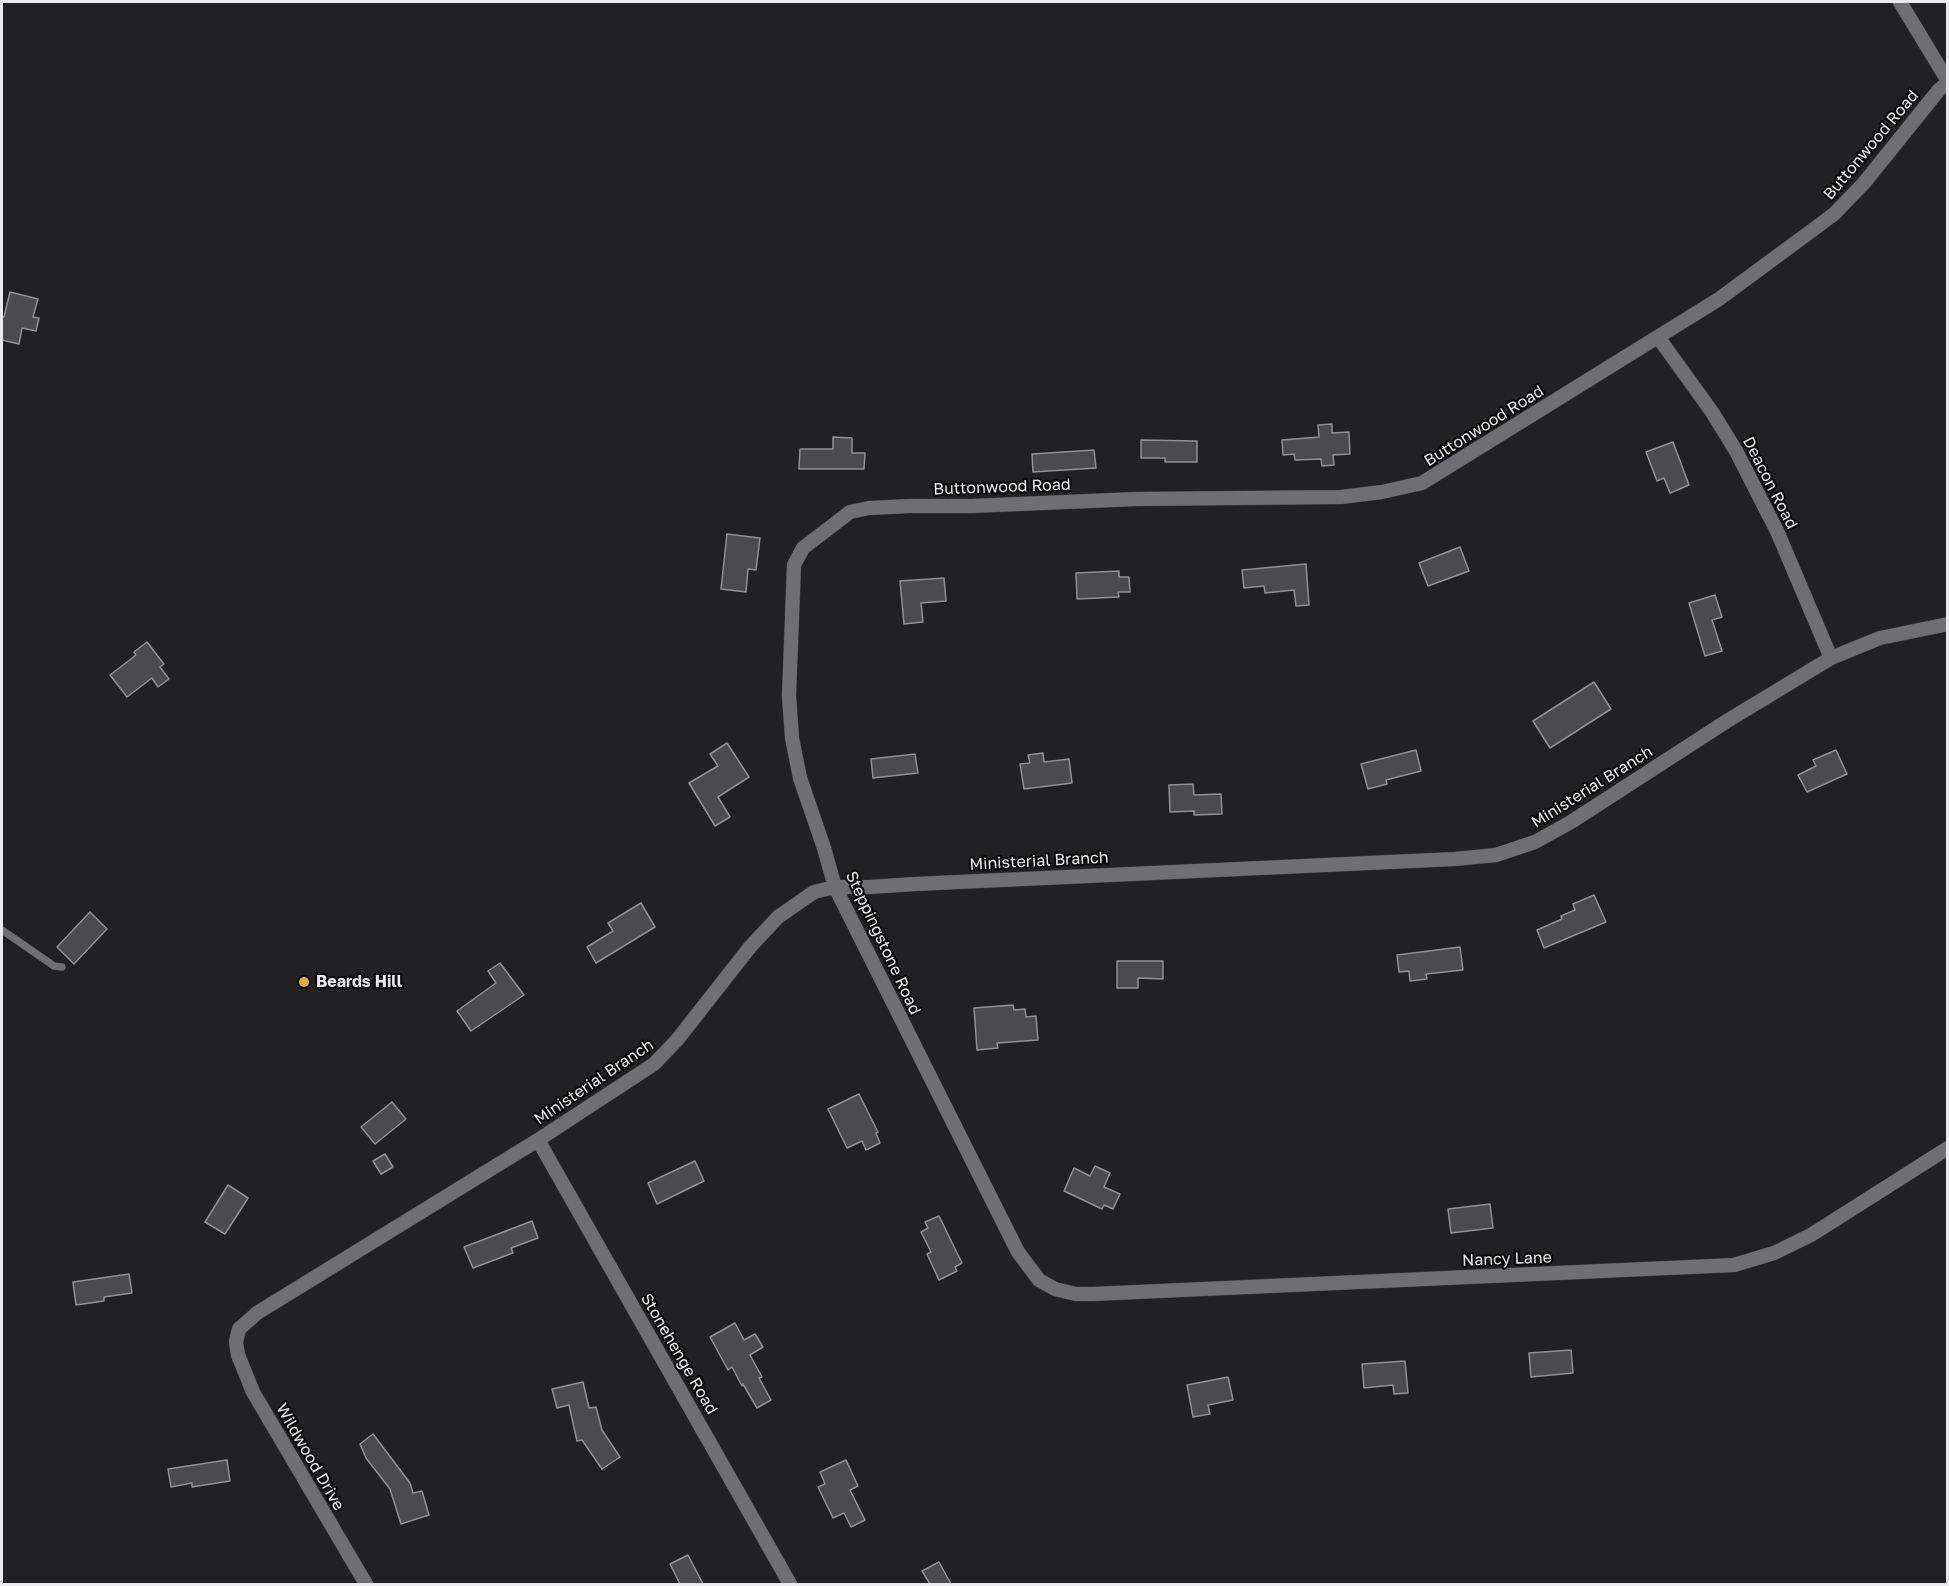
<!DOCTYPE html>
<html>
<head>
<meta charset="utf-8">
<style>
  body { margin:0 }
  #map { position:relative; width:1949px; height:1586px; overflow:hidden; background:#212124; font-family:"Golos Text",sans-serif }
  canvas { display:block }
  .frame { position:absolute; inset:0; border:3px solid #eaeaec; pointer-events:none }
</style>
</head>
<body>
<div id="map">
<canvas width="1949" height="1586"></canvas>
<div class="frame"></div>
</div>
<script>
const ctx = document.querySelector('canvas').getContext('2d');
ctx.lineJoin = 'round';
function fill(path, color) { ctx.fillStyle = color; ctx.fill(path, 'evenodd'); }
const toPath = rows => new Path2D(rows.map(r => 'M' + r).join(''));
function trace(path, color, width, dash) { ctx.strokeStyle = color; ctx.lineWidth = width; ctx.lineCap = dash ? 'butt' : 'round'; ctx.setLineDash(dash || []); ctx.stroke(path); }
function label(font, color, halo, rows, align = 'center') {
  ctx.font = font + ' "Golos Text",sans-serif'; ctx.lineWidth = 4.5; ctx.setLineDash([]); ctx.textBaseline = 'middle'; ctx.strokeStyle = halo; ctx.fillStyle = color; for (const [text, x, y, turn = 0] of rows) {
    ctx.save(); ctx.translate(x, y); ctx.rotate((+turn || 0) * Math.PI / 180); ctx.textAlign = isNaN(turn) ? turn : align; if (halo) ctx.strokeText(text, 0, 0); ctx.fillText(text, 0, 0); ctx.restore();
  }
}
const building = toPath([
  [10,292,38,299,33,317,39,318,36,331,22,328,19,344,2,340,2,317,4,317,10,292],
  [1332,424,1332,433,1349,432,1350,454,1333,455,1334,465,1322,466,1321,459,1295,460,1294,454,1283,455,1282,440,1319,437,1318,425,1332,424],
  [833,437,852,438,852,453,865,453,864,469,799,469,800,449,833,449,833,437],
  [1141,440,1197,441,1197,462,1165,462,1165,458,1141,458,1141,440],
  [1673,442,1689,485,1670,493,1664,478,1657,481,1646,452,1673,442],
  [1094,450,1096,468,1033,472,1032,454,1094,450],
  [727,534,760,538,756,570,748,569,746,592,721,589,727,534],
  [1460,547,1469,571,1428,586,1419,563,1460,547],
  [1306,564,1309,605,1296,606,1294,590,1265,593,1264,586,1244,588,1242,570,1306,564],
  [1119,571,1119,577,1129,577,1130,592,1118,592,1119,597,1077,599,1076,573,1119,571],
  [944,578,946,601,921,603,923,622,904,624,900,581,944,578],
  [1715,595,1722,617,1712,620,1722,651,1705,656,1689,603,1715,595],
  [147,642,164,664,160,667,169,679,158,687,152,678,127,697,110,675,136,655,134,652,147,642],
  [1594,682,1611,709,1550,748,1533,721,1594,682],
  [727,743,749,777,718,797,730,817,715,826,689,783,718,766,710,754,727,743],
  [1416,750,1421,771,1386,780,1387,784,1368,789,1361,764,1416,750],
  [1836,750,1847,774,1807,792,1798,775,1816,766,1813,760,1836,750],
  [1043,753,1044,762,1069,759,1072,783,1024,789,1020,764,1030,763,1028,755,1043,753],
  [915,754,918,773,873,778,871,759,915,754],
  [1193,784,1194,795,1221,794,1222,814,1194,815,1194,811,1170,812,1169,785,1193,784],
  [1594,895,1606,922,1544,948,1537,930,1562,919,1561,916,1575,910,1573,904,1594,895],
  [641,903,655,927,596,963,587,947,613,931,608,923,641,903],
  [90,912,107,929,74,964,57,947,90,912],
  [1460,947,1463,970,1426,974,1427,979,1410,981,1409,971,1399,972,1397,955,1460,947],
  [1117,961,1163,961,1163,979,1138,978,1138,988,1117,988,1117,961],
  [500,963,524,995,471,1031,457,1011,496,983,488,971,500,963],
  [1013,1005,1014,1010,1025,1009,1026,1017,1036,1016,1038,1040,997,1043,998,1048,977,1050,974,1008,1013,1005],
  [859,1094,878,1132,876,1133,880,1143,866,1150,862,1141,847,1148,828,1109,859,1094],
  [392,1102,406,1119,375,1144,361,1127,392,1102],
  [385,1154,393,1167,381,1174,373,1161,385,1154],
  [695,1161,704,1181,657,1204,648,1183,695,1161],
  [1095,1166,1110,1173,1104,1187,1120,1194,1113,1209,1104,1205,1102,1209,1064,1191,1074,1168,1090,1176,1095,1166],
  [228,1185,248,1198,225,1234,205,1222,228,1185],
  [1490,1204,1493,1228,1451,1233,1448,1209,1490,1204],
  [939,1216,962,1263,955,1267,957,1271,939,1280,927,1254,931,1252,921,1232,928,1228,925,1222,939,1216],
  [532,1221,538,1238,511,1248,513,1253,473,1268,464,1247,532,1221],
  [129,1274,132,1293,104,1297,104,1301,76,1305,73,1282,129,1274],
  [735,1323,744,1340,755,1334,763,1347,750,1355,762,1377,759,1378,771,1400,757,1408,743,1384,742,1386,732,1367,728,1370,710,1337,735,1323],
  [1571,1350,1573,1373,1531,1377,1529,1353,1571,1350],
  [1405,1361,1408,1393,1394,1394,1393,1385,1364,1388,1362,1364,1405,1361],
  [1228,1377,1233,1400,1208,1405,1210,1414,1193,1417,1187,1385,1228,1377],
  [583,1382,589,1408,596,1407,602,1430,620,1457,602,1469,582,1440,577,1441,569,1405,557,1408,552,1389,583,1382],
  [373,1434,410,1483,413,1493,422,1491,429,1515,401,1524,390,1489,366,1458,360,1444,373,1434],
  [227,1460,230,1481,192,1487,192,1483,171,1487,168,1469,227,1460],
  [846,1460,858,1486,850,1490,865,1520,851,1527,844,1513,833,1518,818,1487,825,1484,820,1472,846,1460],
  [688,1555,703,1584,680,1584,670,1564,688,1555],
  [939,1562,951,1584,930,1584,922,1571,939,1562]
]);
const lane = toPath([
  [2,930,54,966,62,967]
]);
const street = toPath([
  [1900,2,1948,81],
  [1948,82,1938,91,1864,183,1834,214,1818,226,1719,299,1422,483,1382,492,1341,497,1136,499,972,506,910,506,869,508,850,512,803,548,794,565,789,696,792,738,800,778,824,848,835,887,1018,1252,1039,1280,1055,1289,1076,1294,1093,1294,1734,1265,1774,1253,1811,1235,1948,1148],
  [1658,337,1712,412,1736,451,1777,531,1831,658],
  [538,1140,790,1584],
  [366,1584,253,1392,238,1355,236,1342,239,1329,257,1313,538,1140,654,1064,677,1040,750,947,778,917,814,892,835,887,870,887,915,884,1455,859,1496,855,1535,842,1571,822,1727,721,1831,658,1880,638,1948,624]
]);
const markers = [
  [304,982,6,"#e7ac37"]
];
const streetNames = [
  ["Buttonwood Road",1871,145,-50],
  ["Buttonwood Road",1484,426,-32],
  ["Deacon Road",1770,483,63],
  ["Buttonwood Road",1002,487,-2],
  ["Ministerial Branch",1592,787,-32],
  ["Ministerial Branch",1039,861,-3],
  ["Steppingstone Road",883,943,65],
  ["Ministerial Branch",594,1082,-34],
  ["Nancy Lane",1507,1259,-2],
  ["Stonehenge Road",679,1354,60],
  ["Wildwood Drive",310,1457,60]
];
const poiNames = [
  ["Beards Hill",316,982]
];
fill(building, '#4b4b4e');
trace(building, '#909093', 1.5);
trace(lane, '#3c3b3e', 8);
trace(street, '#3c3b3e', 15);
trace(lane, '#6f6e72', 7);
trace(street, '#6f6e72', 14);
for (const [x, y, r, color] of markers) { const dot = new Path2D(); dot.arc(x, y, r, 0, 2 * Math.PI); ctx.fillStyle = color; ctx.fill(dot); trace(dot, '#0b0b0c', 2); }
label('16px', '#eaeaec', '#0b0b0c', streetNames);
label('bold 16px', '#eaeaec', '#0b0b0c', poiNames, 'left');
</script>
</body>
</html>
